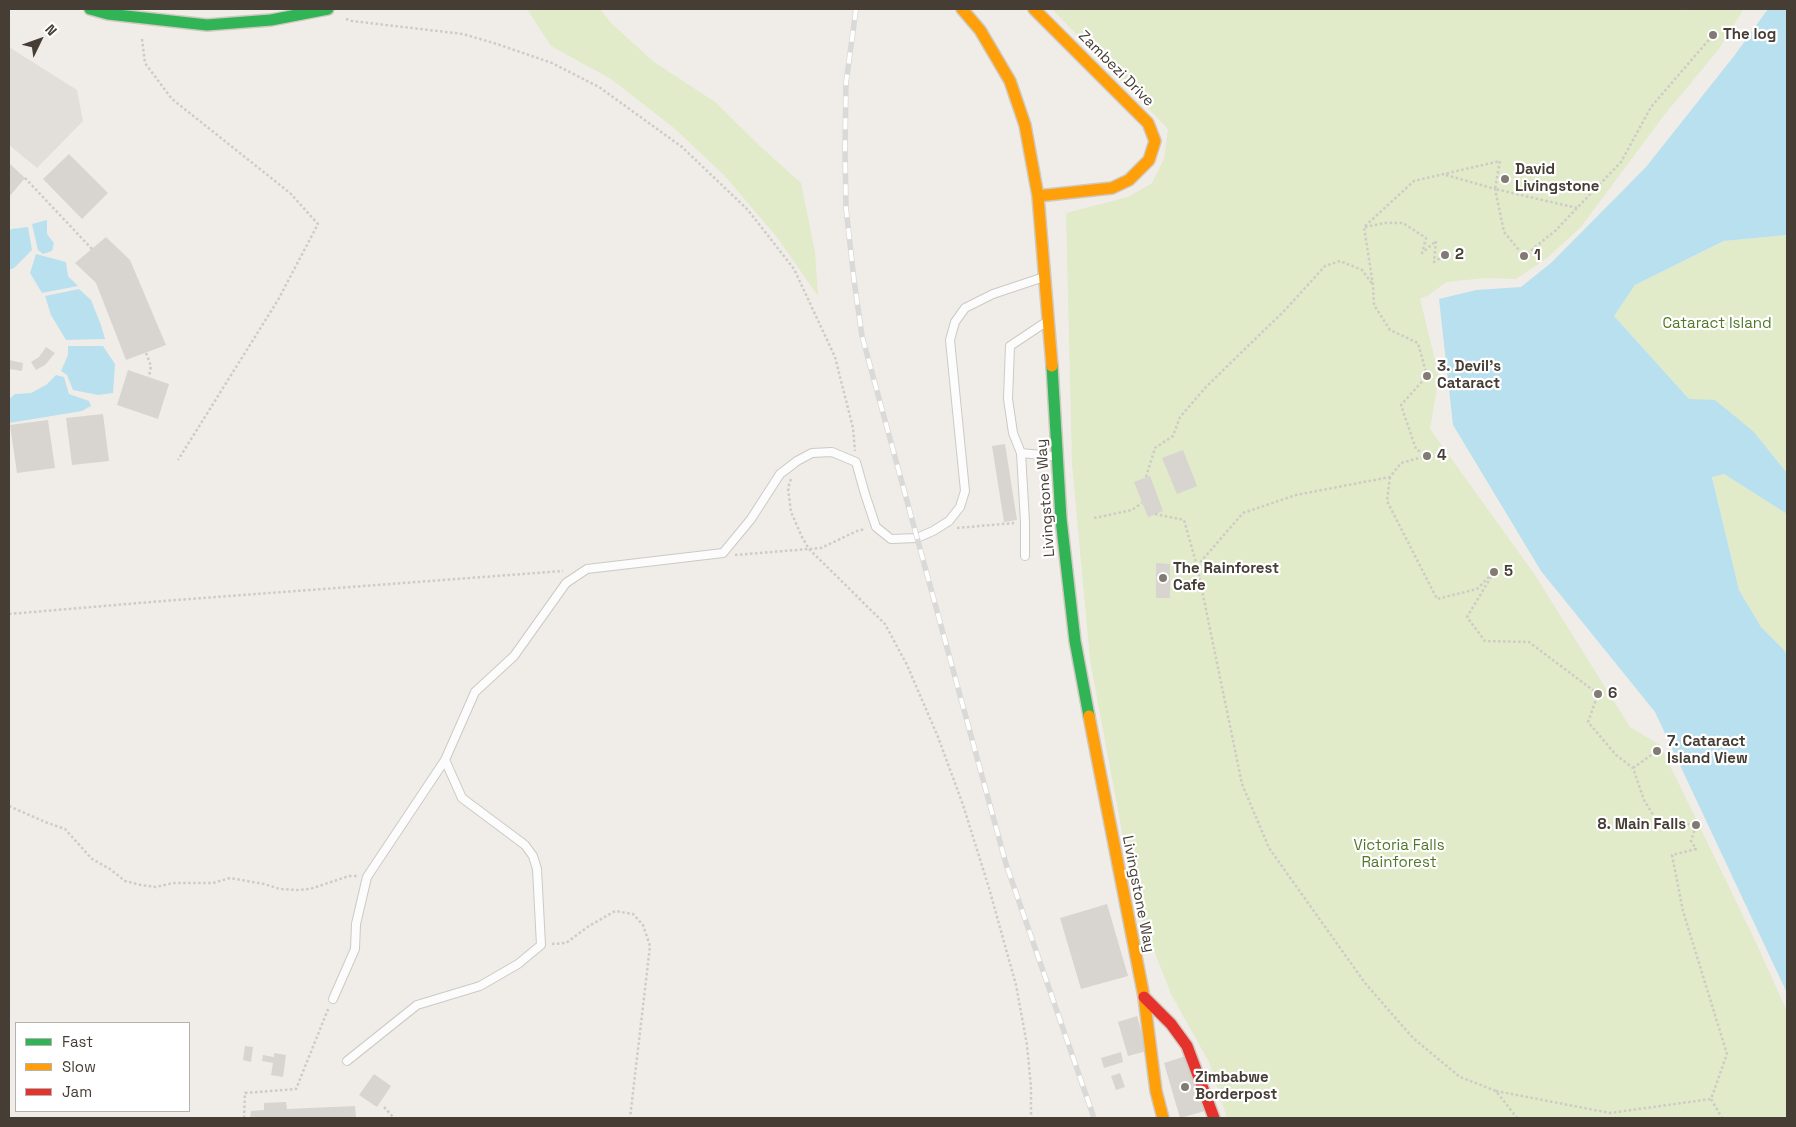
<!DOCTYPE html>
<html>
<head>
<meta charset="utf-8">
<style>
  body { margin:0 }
  #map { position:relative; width:1796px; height:1127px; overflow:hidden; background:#f0ede9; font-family:"Space Grotesk",sans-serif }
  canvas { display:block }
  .frame { position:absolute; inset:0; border:10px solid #463d35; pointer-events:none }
  .legend { position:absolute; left:15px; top:1022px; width:175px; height:90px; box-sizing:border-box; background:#fff; border:1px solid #b5b1ae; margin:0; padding:6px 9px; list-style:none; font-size:15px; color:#463d35 }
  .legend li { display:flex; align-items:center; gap:10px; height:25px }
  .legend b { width:25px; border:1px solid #b5b1ae }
  .north { position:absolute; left:15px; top:15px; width:50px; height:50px; -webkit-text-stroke:4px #fff; paint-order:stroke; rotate:48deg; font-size:14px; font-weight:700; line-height:20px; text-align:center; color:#463d35 }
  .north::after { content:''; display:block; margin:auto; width:18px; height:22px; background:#463d35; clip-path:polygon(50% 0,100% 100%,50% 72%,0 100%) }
</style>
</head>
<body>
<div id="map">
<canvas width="1796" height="1127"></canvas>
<div class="frame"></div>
<ul class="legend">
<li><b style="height:6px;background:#30b455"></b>Fast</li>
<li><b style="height:6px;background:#ff9f0a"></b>Slow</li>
<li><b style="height:6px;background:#e5322d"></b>Jam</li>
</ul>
<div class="north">N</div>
</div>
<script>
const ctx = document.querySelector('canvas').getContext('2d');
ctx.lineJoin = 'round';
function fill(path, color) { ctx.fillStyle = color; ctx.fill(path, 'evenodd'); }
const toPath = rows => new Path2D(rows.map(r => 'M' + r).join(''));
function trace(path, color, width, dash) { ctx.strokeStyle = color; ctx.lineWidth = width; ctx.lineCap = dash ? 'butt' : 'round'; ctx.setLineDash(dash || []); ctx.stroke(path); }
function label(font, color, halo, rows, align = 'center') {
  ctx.font = font + ' "Space Grotesk",sans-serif'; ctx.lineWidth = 4.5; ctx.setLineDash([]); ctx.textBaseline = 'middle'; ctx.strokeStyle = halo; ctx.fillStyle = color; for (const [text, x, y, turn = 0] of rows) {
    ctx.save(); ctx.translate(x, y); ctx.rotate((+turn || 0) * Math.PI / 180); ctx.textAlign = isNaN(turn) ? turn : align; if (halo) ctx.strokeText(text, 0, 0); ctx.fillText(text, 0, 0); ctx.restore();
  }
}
const green = toPath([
  [527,9,600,9,611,23,654,62,715,102,763,149,801,183,815,252,818,296,776,236,724,175,674,128,611,79,551,46],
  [1052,9,1680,9,1683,11,1685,9,1740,9,1743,10,1719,49,1665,114,1581,227,1547,258,1516,279,1486,278,1446,282,1429,295,1420,299,1439,376,1430,429,1535,575,1630,727,1660,745,1751,932,1787,1011,1787,1118,1227,1118,1209,1062,1171,994,1135,902,1090,660,1072,463,1066,213,1128,197,1152,183,1164,159,1168,129],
  [1787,235,1787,473,1754,432,1689,399,1614,316,1635,285,1725,241],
  [1724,474,1787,514,1787,655,1784,650,1761,627,1739,590,1712,476]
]);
const parking = toPath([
  [9,47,77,90,83,121,37,168,9,145]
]);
const water = toPath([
  [1768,9,1787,9,1787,235,1724,241,1635,285,1614,316,1689,399,1715,400,1754,432,1787,473,1787,514,1724,474,1712,477,1739,590,1761,627,1784,650,1787,655,1787,993,1655,712,1541,571,1453,425,1439,299,1476,290,1521,287,1552,262,1646,167,1734,56],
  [47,220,47,234,54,243,52,251,43,254,38,250,32,224],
  [28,227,32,250,14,268,9,270,9,232,11,229],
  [36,254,66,262,68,276,78,286,42,293,30,273],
  [79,289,91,300,101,325,105,339,66,340,51,315,45,296],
  [68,346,103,346,115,364,113,393,98,395,73,390,67,375,61,371,68,355],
  [56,375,64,377,69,394,89,401,91,406,82,411,9,423,9,399,15,394,31,393,46,385]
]);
const building = toPath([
  [69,154,108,193,82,219,43,179],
  [9,163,25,178,9,197],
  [106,237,130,260,166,345,126,360,96,283,75,263],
  [46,347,55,353,45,365,36,370,31,362,39,357],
  [9,360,23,363,22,371,9,369],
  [128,370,169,384,158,419,117,405],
  [103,414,109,461,72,465,66,418],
  [48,420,55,468,17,473,10,425],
  [1005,444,1017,520,1004,522,992,446],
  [1183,450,1197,486,1177,494,1162,458],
  [1150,476,1163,511,1148,517,1134,482],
  [1156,563,1170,564,1170,598,1156,598],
  [1107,904,1128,976,1081,989,1060,918],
  [1137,1016,1147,1051,1128,1056,1118,1022],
  [245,1046,253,1047,251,1062,243,1060],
  [1121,1052,1123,1062,1104,1068,1101,1058],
  [274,1053,286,1055,283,1077,271,1075,273,1063,262,1061,263,1055,274,1057],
  [1189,1055,1205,1111,1180,1118,1164,1063],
  [1120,1073,1125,1087,1116,1090,1111,1076],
  [374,1074,391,1086,377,1107,359,1095],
  [286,1102,287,1109,355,1106,356,1118,250,1118,251,1111,264,1110,264,1103]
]);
const path = toPath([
  [346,19,352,21,463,34,497,44,552,63,599,87,682,147,748,210,794,269,835,357,853,428,855,451],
  [142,39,145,63,172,99,290,193,318,224,278,300,178,460],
  [1446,175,1495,189,1504,232,1524,256,1555,231,1621,162,1651,107,1713,35],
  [25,178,92,249],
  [1365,227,1385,223,1403,223,1426,238,1422,253,1436,241,1434,262,1445,255],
  [146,353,151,366,149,377],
  [1146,477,1155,448,1173,436,1180,417,1206,387,1286,309,1325,266,1340,261,1362,270,1373,285,1364,227,1414,181,1500,161,1495,189,1577,208],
  [1390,477,1387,501,1437,599,1477,589,1494,572,1467,617,1485,641,1529,642,1598,694,1588,722,1616,755,1633,768,1644,800,1656,820,1696,825,1691,841,1696,849,1672,855,1683,911,1727,1054,1711,1099,1722,1118],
  [791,479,788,488,791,512,802,537,809,549,885,624,907,665,938,737,963,805,989,888,1016,985,1027,1045,1031,1087,1031,1118],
  [1155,514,1184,520,1197,566,1242,784,1269,848,1365,983,1413,1038,1460,1077,1496,1091,1517,1118],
  [1094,518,1132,510,1142,503],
  [957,528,1014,523],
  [735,555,821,548,857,531,865,529],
  [1197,566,1243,513,1296,495,1390,477,1401,463,1427,456,1416,449,1401,405,1427,376,1418,343,1390,330,1374,305,1373,286],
  [9,614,163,601,563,571],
  [1633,768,1657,751],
  [9,806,45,822,65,829,92,859,110,869,125,881,141,885,156,887,173,883,213,883,230,878,264,884,280,889,297,890,310,889,349,876,358,876],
  [552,944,566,943,589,926,615,911,633,914,643,925,650,946,630,1118],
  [1496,1091,1610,1113,1711,1099],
  [384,1107,394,1118],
  [244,1118,245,1093,296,1089,329,1007]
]);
const lane = toPath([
  [1021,453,1052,456],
  [1025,556,1025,522,1021,453,1013,433,1008,399,1010,346,1043,324],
  [333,999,355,949,356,924,367,877,445,760,475,692,514,656,566,583,587,569,723,553,751,519,780,474,797,461,812,453,832,452,856,462,865,494,876,527,891,539,917,538,933,531,949,521,960,507,965,491,950,340,955,322,965,308,993,294,1041,278],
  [347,1061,417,1005,480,986,518,964,541,945,537,869,533,856,525,845,462,798,445,760]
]);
const fast = toPath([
  [90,9,108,14,207,25,271,20,328,9],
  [1052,366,1061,519,1075,641,1089,716]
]);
const slow = toPath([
  [962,9,980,30,1010,81,1025,125,1038,196,1052,366],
  [1034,9,1148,123,1155,141,1149,160,1129,180,1112,188,1038,196],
  [1089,716,1144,997,1156,1091,1163,1118]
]);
const jam = toPath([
  [1144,997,1171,1024,1187,1046,1214,1118]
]);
const rail = toPath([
  [856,9,846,83,845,150,846,208,854,280,862,336,1006,864,1094,1118]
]);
const markers = [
  [1713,35,5,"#827b74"],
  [1505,179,5,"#827b74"],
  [1445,255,5,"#827b74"],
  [1524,256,5,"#827b74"],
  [1427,376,5,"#827b74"],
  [1427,456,5,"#827b74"],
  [1494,572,5,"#827b74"],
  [1163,578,5,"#827b74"],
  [1598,694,5,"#827b74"],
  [1657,751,5,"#827b74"],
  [1696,825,5,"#827b74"],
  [1185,1087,5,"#827b74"]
];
const poiNames = [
  ["The log",1723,35],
  ["David",1515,170],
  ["Livingstone",1515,187],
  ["2",1455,255],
  ["1",1534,256],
  ["3. Devil's",1437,367],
  ["Cataract",1437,384],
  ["4",1437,456],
  ["The Rainforest",1173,569],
  ["Cafe",1173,586],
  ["5",1504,572],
  ["6",1608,694],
  ["7. Cataract",1667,742],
  ["Island View",1667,759],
  ["8. Main Falls",1686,825,"right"],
  ["Zimbabwe",1195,1078],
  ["Borderpost",1195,1095]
];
const streetNames = [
  ["Zambezi Drive",1116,69,45],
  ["Livingstone Way",1046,498,-94],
  ["Livingstone Way",1138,894,79]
];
const parkNames = [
  ["Cataract Island",1717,324],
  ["Victoria Falls",1399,846],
  ["Rainforest",1399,863]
];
fill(green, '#e1eac9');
fill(parking, '#e2deda');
fill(water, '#b9e0ef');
fill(building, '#d8d4d0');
trace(lane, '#cdc9c5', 10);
trace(fast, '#d0c9c0', 14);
trace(slow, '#d0c9c0', 14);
trace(jam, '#d0c9c0', 14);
trace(path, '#cecbc7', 2.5, [2.5, 2.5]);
trace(lane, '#fdfcfc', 8);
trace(fast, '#30b455', 11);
trace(slow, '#ff9f0a', 11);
trace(jam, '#e5322d', 11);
trace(rail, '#d9d9d8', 5.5);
trace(rail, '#fff', 4, [11]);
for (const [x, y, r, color] of markers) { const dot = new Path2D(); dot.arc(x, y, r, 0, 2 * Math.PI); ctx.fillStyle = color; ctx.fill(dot); trace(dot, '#fff', 2); }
label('bold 15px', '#463d35', '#fff', poiNames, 'left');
label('15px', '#463d35', '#fff', streetNames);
label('15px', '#517828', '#fff', parkNames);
</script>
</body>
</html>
